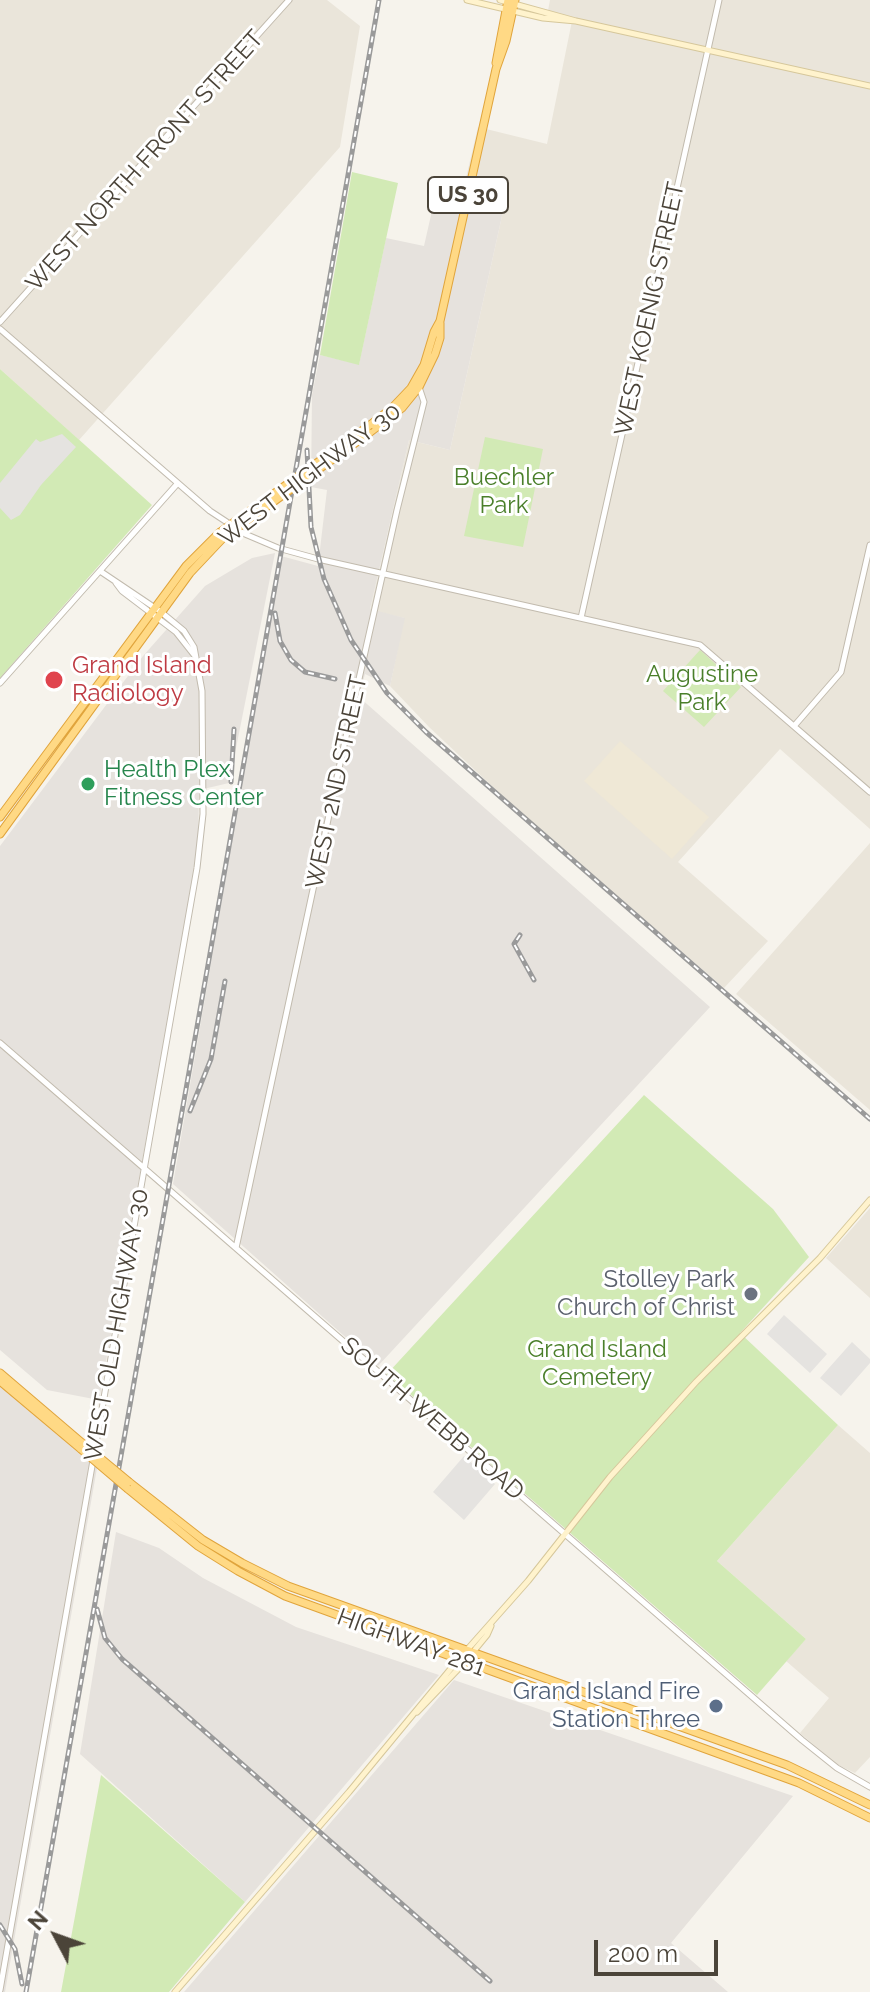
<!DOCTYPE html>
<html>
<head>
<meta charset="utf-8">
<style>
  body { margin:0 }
  #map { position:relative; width:870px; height:1992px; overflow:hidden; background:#f6f3ec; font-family:Raleway,sans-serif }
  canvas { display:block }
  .north { position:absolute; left:16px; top:1896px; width:80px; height:80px; -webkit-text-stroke:6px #fff; paint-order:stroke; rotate:311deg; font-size:22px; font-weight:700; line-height:32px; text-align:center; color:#4b4439 }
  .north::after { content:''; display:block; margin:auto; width:28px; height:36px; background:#4b4439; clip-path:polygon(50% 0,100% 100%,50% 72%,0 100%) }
  .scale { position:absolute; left:594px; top:1940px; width:124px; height:36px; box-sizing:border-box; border:4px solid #4b4439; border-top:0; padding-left:10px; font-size:24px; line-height:28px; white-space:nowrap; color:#4b4439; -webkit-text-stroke:6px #fff; paint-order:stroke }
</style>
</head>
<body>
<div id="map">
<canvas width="870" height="1992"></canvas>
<div class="north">N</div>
<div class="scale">200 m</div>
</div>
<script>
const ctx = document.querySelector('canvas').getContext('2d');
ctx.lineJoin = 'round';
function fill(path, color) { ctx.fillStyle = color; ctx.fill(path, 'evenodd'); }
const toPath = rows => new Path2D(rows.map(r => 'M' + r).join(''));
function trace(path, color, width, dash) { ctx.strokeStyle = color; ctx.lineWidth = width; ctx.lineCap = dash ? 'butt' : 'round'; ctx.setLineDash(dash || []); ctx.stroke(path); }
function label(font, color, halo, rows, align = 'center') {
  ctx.font = font + ' Raleway,sans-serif'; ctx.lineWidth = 6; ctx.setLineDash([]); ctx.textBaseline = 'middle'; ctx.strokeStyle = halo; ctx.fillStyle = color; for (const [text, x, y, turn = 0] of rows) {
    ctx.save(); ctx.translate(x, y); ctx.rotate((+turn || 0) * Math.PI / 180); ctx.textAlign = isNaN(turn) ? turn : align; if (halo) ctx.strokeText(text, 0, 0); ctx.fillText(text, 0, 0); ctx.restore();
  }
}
const residential = toPath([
  [0,0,327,0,360,26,340,147,79,440,0,369],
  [550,0,870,0,870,829,780,749,678,862,768,941,724,988,525,817,429,727,390,686,404,618,370,610,409,440,450,450,504,207,461,199,478,127,547,144,572,21,547,16],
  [870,843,870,1110,736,994],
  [870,1208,870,1298,826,1258],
  [838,1425,870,1453,870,1757,855,1773,836,1764,800,1733,829,1698,786,1661,806,1639,717,1561]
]);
const industrial = toPath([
  [436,193,504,207,450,450,409,440,370,609,405,618,390,686,365,674,359,697,710,1007,378,1366,173,1184,281,556,318,566,327,490,311,487,312,395,320,355,359,364,386,238,424,246],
  [275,553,229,783,199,790,198,852,99,1400,47,1390,0,1350,0,846,143,656,205,586,252,558],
  [0,1387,97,1468,5,1992,0,1992],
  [116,1532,159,1548,203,1578,296,1627,439,1675,245,1902,80,1754],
  [454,1680,793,1796,671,1943,728,1992,184,1992]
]);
const education = toPath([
  [620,741,709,817,672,859,584,781]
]);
const green = toPath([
  [352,172,398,183,359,365,320,355],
  [0,369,152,505,0,678],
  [485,437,543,449,523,547,464,536],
  [700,650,741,687,704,727,663,691],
  [644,1095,773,1209,809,1257,740,1333,838,1425,717,1561,806,1639,757,1695,387,1374],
  [101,1775,245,1902,169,1992,61,1992]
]);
const parking = toPath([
  [62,434,76,447,41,485,20,515,11,520,0,508,0,483,36,439,40,442],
  [784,1315,827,1354,810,1373,767,1334],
  [852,1342,870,1359,870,1363,841,1396,820,1378],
  [464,1456,495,1484,464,1520,433,1492]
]);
const tertiary = toPath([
  [0,322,289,0],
  [0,329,210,511,245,534,278,548,318,559,700,645,870,792],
  [116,583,122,591,176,632,195,656],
  [581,618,719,0],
  [0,683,178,483],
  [795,725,841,672,870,545],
  [0,1043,802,1740,837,1768,870,1787],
  [236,1248,341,759,397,510,424,402,419,387],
  [0,1990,197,868,203,814,202,691,194,647,184,631,161,612,100,571]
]);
const secondary = toPath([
  [467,0,543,18,576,21],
  [500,0,576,21,870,86],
  [417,1712,464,1663,487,1635,491,1626],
  [175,1992,349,1792,458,1660,528,1581,610,1477,696,1382,820,1258,870,1200]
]);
const trunk = toPath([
  [496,63,508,0],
  [370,425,392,408,411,388,424,365,434,332,440,321,496,69,506,41,515,0],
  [369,433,402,408,419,387,435,354,440,338,440,323],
  [0,817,186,566,219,533],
  [0,834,190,573,223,538],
  [0,1373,82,1443],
  [0,1381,81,1449],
  [129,1482,203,1540,242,1563,288,1586,787,1765,870,1805],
  [128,1489,198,1546,238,1571,285,1596,799,1783,870,1818]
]);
const rail = toPath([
  [307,450,311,527,324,579,351,640,387,693,426,732,870,1119],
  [275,613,280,641,291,660,305,672,335,679],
  [231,782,234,729],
  [520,935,514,944,534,980],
  [190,1111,211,1059,225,981],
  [97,1609,105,1638,122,1659,490,1981],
  [0,1925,15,1949,22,1984],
  [26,1992,379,0]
]);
const trunkBridge = toPath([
  [219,533,370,425],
  [223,538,369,433],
  [82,1443,129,1482],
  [81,1449,128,1489]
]);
const markers = [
  [54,680,10,"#e0444e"],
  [88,784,8,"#2e9e5b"],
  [751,1294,8,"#6b7280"],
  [716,1706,8,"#5c6f8a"]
];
const shields = [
  [468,195,80]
];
const shieldNames = [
  ["US 30",468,195]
];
const streetNames = [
  ["WEST NORTH FRONT STREET",145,161,-48],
  ["WEST KOENIG STREET",650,309,-78],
  ["WEST HIGHWAY 30",310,475,-37],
  ["WEST 2ND STREET",337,782,-78],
  ["WEST OLD HIGHWAY 30",117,1325,-80],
  ["SOUTH WEBB ROAD",432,1419,41],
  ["HIGHWAY 281",411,1643,20]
];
const parkNames = [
  ["Buechler",504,478],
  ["Park",504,506],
  ["Augustine",702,675],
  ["Park",702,703],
  ["Grand Island",597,1350],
  ["Cemetery",597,1378]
];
const healthNames = [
  ["Grand Island",72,666],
  ["Radiology",72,694]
];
const leisureNames = [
  ["Health Plex",104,770],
  ["Fitness Center",104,798]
];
const worshipNames = [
  ["Stolley Park",735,1280],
  ["Church of Christ",735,1308]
];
const serviceNames = [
  ["Grand Island Fire",700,1692],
  ["Station Three",700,1720]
];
fill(residential, '#eae5da');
fill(industrial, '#e6e2dd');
fill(education, '#efe8d6');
fill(green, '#d2eab5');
fill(parking, '#e5e3e0');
trace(tertiary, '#c2bbae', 7);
trace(secondary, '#d6c79b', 7);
trace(trunk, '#e0a43c', 9);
trace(tertiary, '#fff', 5);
trace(secondary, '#fff3cd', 5);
trace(trunk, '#ffd985', 7);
trace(rail, '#9a9a9a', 5);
trace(rail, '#fff', 2, [6]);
trace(trunkBridge, '#e0a43c', 9, []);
trace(trunkBridge, '#ffd985', 7);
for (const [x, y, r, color] of markers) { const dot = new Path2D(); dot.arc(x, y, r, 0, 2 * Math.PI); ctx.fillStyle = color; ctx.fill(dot); trace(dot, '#fff', 3); }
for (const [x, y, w] of shields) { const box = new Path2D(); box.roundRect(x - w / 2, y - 18, w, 36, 6); ctx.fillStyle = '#fff'; ctx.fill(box); trace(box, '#4b4439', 2); }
label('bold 22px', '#4b4439', null, shieldNames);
label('24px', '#4b4439', '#fff', streetNames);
label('24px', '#4a7f2a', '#fff', parkNames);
label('24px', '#be3a42', '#fff', healthNames, 'left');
label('24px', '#27864d', '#fff', leisureNames, 'left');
label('24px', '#5b616d', '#fff', worshipNames, 'right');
label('24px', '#4e5e75', '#fff', serviceNames, 'right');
</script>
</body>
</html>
